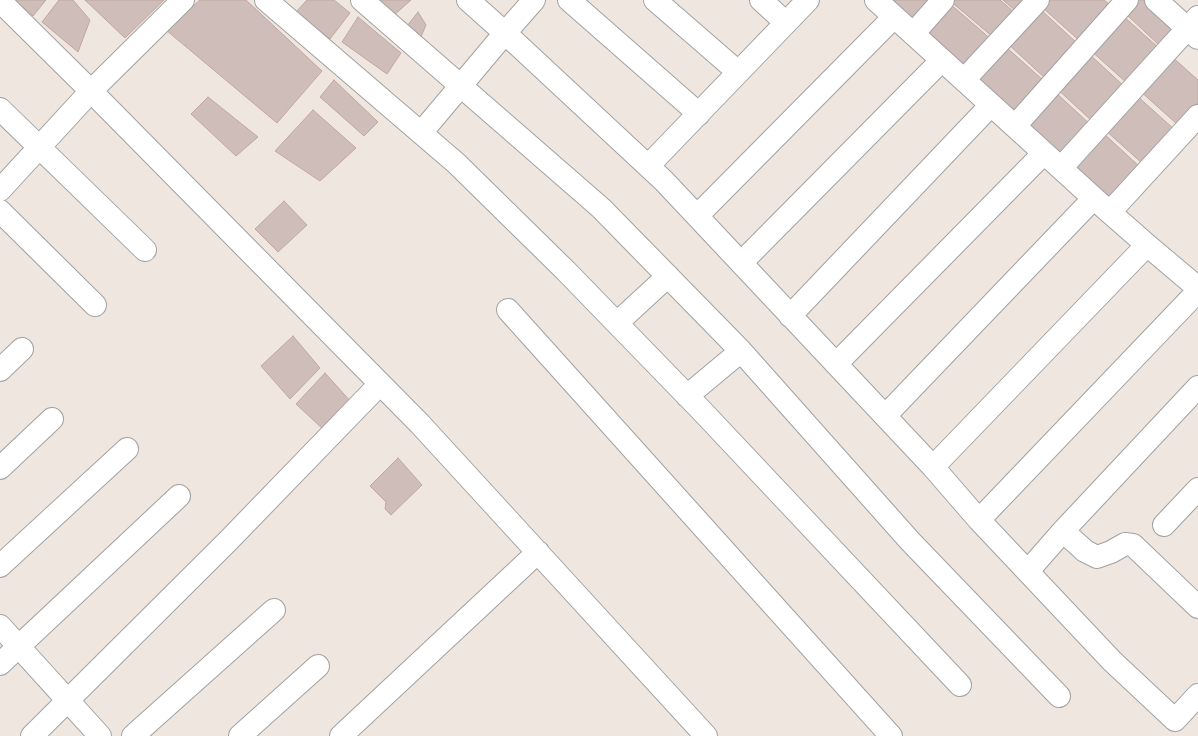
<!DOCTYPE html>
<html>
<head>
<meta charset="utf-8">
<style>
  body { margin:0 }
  canvas { display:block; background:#eee6df }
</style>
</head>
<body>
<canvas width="1198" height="736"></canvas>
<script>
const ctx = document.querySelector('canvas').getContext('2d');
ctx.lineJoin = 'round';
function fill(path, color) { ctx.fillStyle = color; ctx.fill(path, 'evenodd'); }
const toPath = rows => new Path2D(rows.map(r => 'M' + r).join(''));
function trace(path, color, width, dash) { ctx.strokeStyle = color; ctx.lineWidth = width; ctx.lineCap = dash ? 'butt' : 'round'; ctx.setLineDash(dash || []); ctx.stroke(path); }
const building = toPath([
  [15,0,46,0,33,16,15,0],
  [59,0,73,0,90,20,78,52,42,22,59,0],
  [85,0,164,0,125,38,85,0],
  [200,0,246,0,322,71,277,123,166,30,200,0],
  [307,0,334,0,350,13,330,39,295,13,307,0],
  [377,0,411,0,393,16,377,0],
  [884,0,929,0,910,23,884,0],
  [949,0,1000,0,1014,12,993,37,949,0],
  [1003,0,1028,0,1017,12,1003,0],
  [1050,0,1104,0,1114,8,1082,43,1043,8,1050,0],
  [1137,0,1146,0,1172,27,1160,46,1128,16,1137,0],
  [949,3,992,40,962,74,919,37,949,3],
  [1040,9,1078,44,1046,79,1007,43,1040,9],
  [418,12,426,25,420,39,407,26,418,12],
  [1122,15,1160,49,1128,84,1089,49,1122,15],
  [358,17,401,53,387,74,342,42,358,17],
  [1006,47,1044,81,1013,116,974,80,1006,47],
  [1087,52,1125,87,1093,122,1054,86,1087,52],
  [1171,56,1198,80,1198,103,1178,125,1139,90,1171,56],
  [334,80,378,122,364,136,320,97,334,80],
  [1054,91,1092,126,1060,161,1021,126,1054,91],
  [1136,95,1175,130,1143,164,1104,129,1136,95],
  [208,97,258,137,236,156,191,114,208,97],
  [313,110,356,148,320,181,275,151,313,110],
  [1102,132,1140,167,1108,202,1069,166,1102,132],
  [284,201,307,225,278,252,255,229,284,201],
  [293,336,320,368,290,399,261,366,293,336],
  [325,373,352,403,324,430,296,404,325,373],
  [398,458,422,485,391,515,385,509,386,502,370,486,398,458]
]);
const minor = toPath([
  [266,0,456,163,566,271,702,411,960,685],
  [362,0,601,208,741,351,910,541,1059,696],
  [468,0,505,33,664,181,933,467,979,520,1112,661,1175,720,1198,695],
  [569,0,699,114],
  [655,0,738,72],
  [761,0,786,23],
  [876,0,1098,202,1147,245,1198,288],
  [1156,0,1198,38],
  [0,1,91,91,420,424,706,736],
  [913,34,943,0],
  [964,80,1038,0],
  [0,109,145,250],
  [1015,126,1127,0],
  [421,133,505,33,534,0],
  [648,166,808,0],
  [1061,168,1198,17],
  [0,190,91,91,183,0],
  [0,211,95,305],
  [1110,212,1198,116],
  [697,216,894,17],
  [741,263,942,60],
  [508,310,891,736],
  [790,316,991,105],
  [617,323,668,276],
  [836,364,1044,153],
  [0,370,22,349],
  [687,396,741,351],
  [885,416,1094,198],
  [933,467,1147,245],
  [0,468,52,419],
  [979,520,1198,291],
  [1164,525,1198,489],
  [1063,531,1085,551,1097,557,1111,552,1125,544,1133,545,1198,607],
  [0,566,127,449],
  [1028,571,1063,531,1198,387],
  [0,626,100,736],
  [0,664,179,496],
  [32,736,228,541,380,384],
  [133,736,274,610],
  [240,736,318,666],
  [341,736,538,552]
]);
fill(building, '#cebdb8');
trace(building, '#c1a7a0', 1);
trace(minor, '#a2a2a2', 24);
trace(minor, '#fff', 22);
</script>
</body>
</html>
